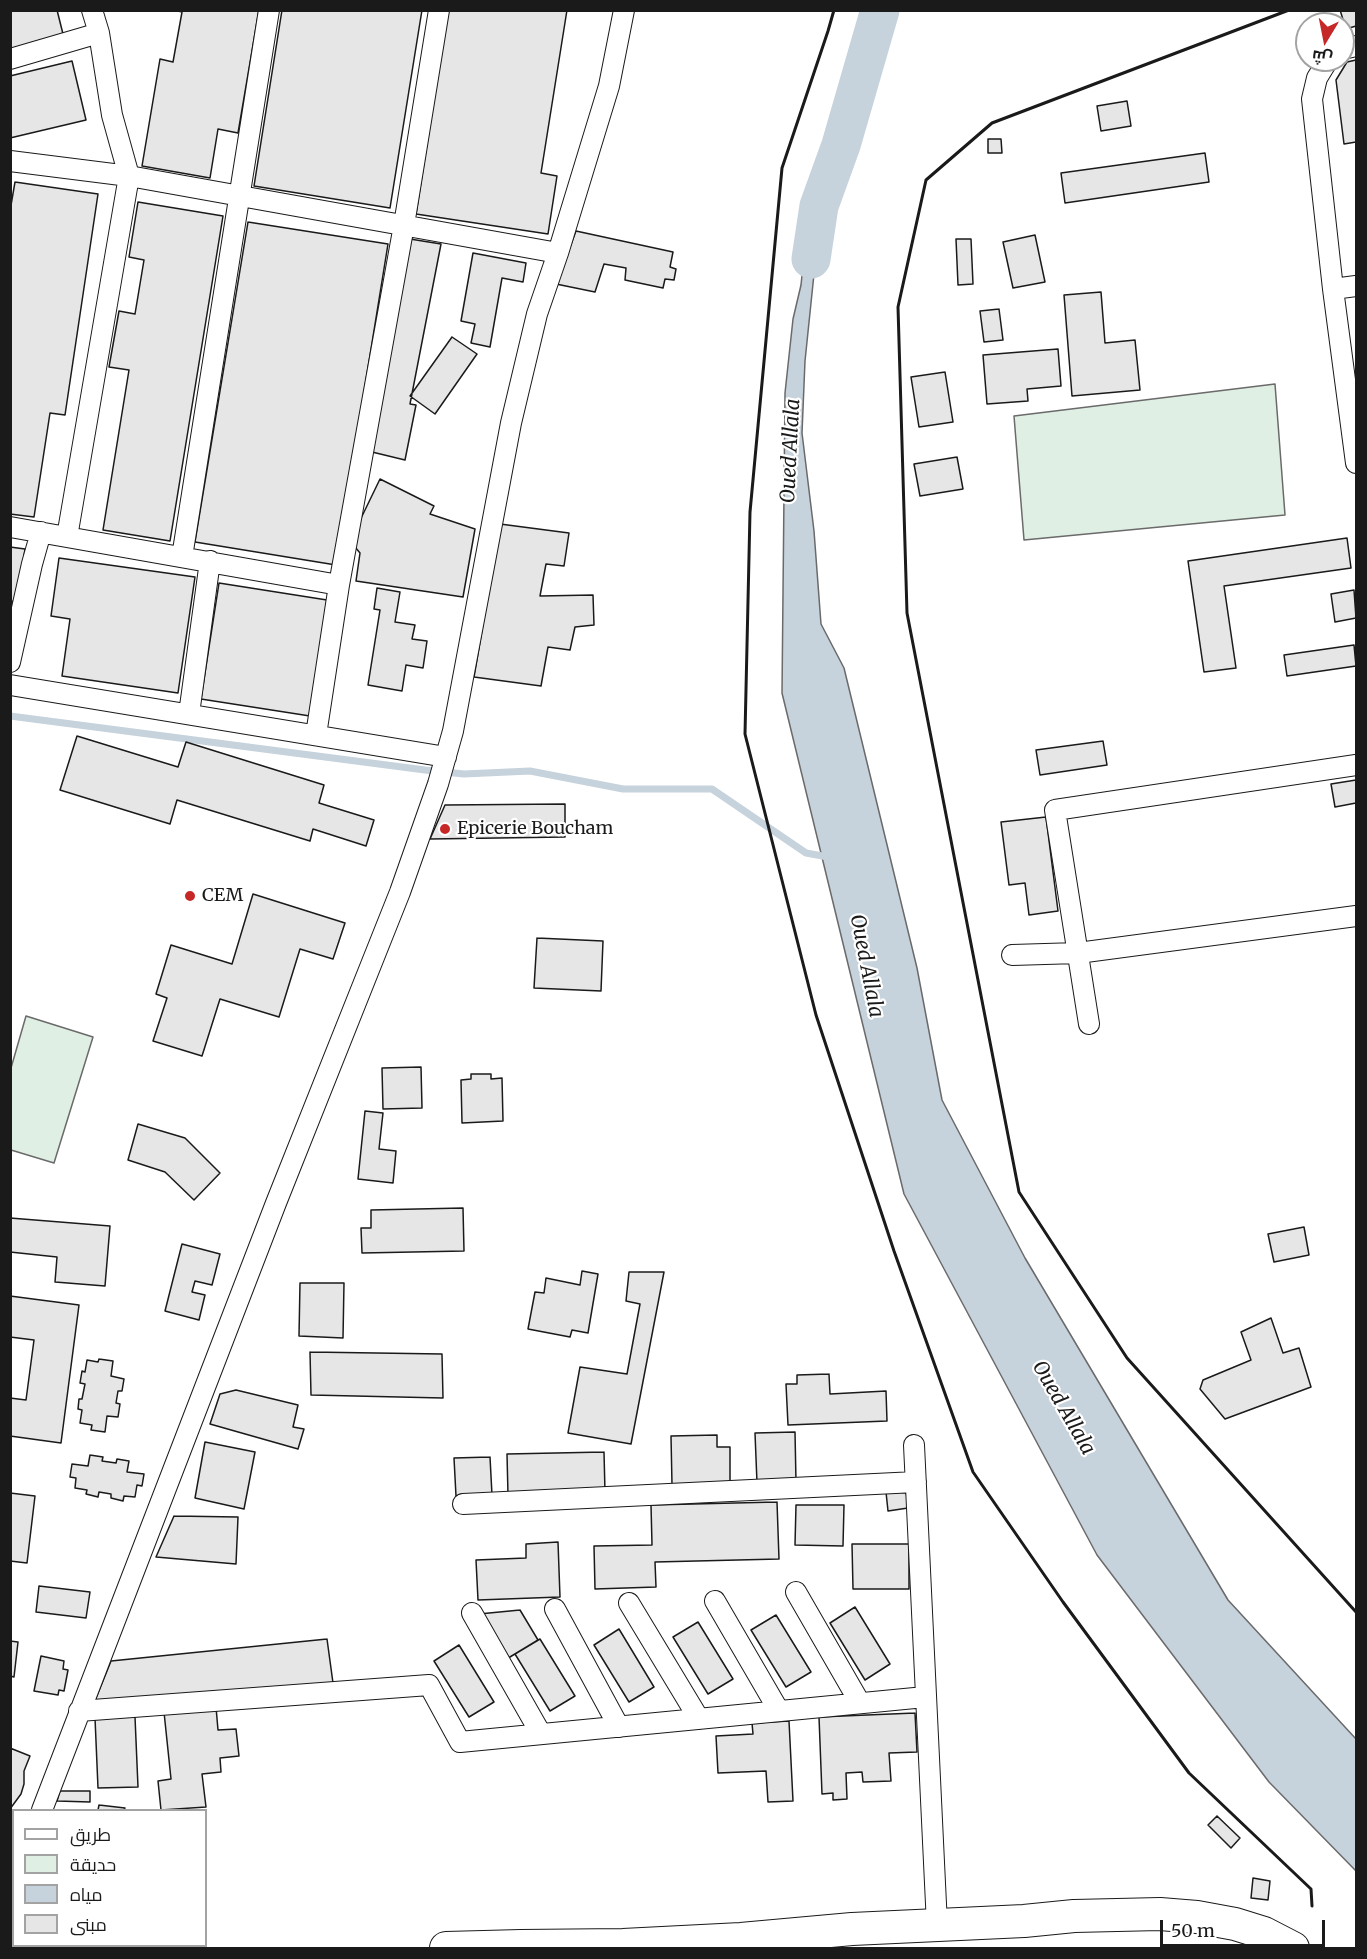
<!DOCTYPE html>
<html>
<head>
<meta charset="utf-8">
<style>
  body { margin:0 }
  #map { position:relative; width:1367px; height:1959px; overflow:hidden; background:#fff; font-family:Merriweather,Cairo,serif }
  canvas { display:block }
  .frame { position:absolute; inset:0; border:12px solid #1a1a1a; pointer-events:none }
  .legend { position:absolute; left:12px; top:1809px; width:195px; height:138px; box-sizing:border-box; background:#fff; border:2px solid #a3a3a3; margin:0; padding:8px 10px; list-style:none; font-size:18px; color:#1a1a1a }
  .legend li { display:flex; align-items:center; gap:12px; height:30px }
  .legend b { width:30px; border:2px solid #a3a3a3 }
  .north { position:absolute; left:1295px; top:12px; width:60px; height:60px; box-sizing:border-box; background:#fff; border:2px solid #a3a3a3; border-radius:50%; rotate:190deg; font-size:16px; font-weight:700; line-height:24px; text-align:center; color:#1a1a1a }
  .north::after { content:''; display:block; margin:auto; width:21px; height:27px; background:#c62828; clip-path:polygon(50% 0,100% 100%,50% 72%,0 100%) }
  .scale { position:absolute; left:1160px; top:1920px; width:165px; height:27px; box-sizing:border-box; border:3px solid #1a1a1a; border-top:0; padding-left:8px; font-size:18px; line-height:21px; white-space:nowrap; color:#1a1a1a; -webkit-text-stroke:4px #fff; paint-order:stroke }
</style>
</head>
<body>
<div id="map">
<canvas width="1367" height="1959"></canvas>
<div class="frame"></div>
<ul class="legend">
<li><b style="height:8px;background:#fff"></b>طريق</li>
<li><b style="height:16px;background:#e0efe3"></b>حديقة</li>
<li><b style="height:16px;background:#c6d2dc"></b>مياه</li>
<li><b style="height:16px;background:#e6e6e6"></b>مبنى</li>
</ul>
<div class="north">ش</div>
<div class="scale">50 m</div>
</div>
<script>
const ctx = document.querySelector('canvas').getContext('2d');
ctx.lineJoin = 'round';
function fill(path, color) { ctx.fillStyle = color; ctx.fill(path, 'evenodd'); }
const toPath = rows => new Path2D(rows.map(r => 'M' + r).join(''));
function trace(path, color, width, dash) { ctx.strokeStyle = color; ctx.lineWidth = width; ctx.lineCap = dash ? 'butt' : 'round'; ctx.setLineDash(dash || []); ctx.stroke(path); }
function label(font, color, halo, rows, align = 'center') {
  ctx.font = font + ' Merriweather,serif'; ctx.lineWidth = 4.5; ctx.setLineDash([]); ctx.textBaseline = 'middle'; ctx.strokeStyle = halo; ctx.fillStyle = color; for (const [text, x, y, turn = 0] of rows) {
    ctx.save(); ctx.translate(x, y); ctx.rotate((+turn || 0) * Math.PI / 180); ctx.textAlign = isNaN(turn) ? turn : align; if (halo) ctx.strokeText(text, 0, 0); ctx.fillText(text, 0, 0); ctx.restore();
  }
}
const green = toPath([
  [1275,384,1285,515,1024,540,1014,416,1275,384],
  [26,1016,93,1037,54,1163,11,1150,11,1068,26,1016]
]);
const water = toPath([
  [819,206,817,245,805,361,802,433,814,531,821,624,844,668,917,968,942,1100,1025,1258,1228,1600,1356,1739,1356,1871,1269,1782,1097,1555,904,1194,782,693,785,393,793,319,801,285,807,227,819,206]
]);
const stream = toPath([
  [10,716,425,770,464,774,530,771,623,789,712,789,806,853,828,857]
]);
const river = toPath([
  [811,259,819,206,841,145,880,10]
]);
const building = toPath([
  [10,10,57,10,64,38,10,52,10,10],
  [174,10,259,10,238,133,218,129,210,178,142,166,160,59,173,62,182,12,174,10],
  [282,10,422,10,390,208,254,186,282,10],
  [448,10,567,10,541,173,557,176,548,234,416,214,448,10],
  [1340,10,1356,10,1356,26,1346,29,1340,10],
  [1356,60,1356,142,1344,144,1336,80,1347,62,1356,60],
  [72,61,86,120,10,138,10,76,72,61],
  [1127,101,1131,126,1101,131,1097,106,1127,101],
  [988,139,1001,139,1002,153,988,153,988,139],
  [1205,153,1209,182,1065,203,1061,173,1205,153],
  [15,182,98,194,65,415,50,413,34,517,10,514,10,211,15,182],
  [138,202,223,216,170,541,103,530,129,370,109,367,119,311,135,314,144,260,129,257,138,202],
  [248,222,388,244,336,565,195,542,248,222],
  [576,231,673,252,670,267,676,269,674,280,665,279,663,288,625,280,626,268,604,264,595,292,556,284,576,231],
  [1035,235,1045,282,1013,288,1003,242,1035,235],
  [410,239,441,244,410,404,416,405,405,460,372,452,410,239],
  [956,239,971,239,973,284,958,285,956,239],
  [473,253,526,263,523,282,502,278,490,347,471,343,475,324,461,321,473,253],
  [1101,292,1105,343,1135,340,1140,390,1072,396,1064,295,1101,292],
  [999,309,1003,340,984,342,980,311,999,309],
  [452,337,477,354,435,414,410,396,452,337],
  [1058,349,1061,386,1027,389,1028,401,987,404,983,355,1058,349],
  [945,372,953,422,919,427,911,377,945,372],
  [957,457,963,489,920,496,914,464,957,457],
  [380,479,434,506,430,514,475,529,463,597,356,581,360,553,350,541,380,479],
  [500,524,569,533,564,566,546,564,540,596,593,595,594,625,575,627,570,650,548,647,541,686,474,677,500,524],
  [1347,538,1351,568,1224,586,1236,668,1204,672,1188,561,1347,538],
  [10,547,25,549,17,602,10,601,10,547],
  [59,558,195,577,178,693,62,676,70,619,51,616,59,558],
  [219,583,327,600,310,716,201,699,219,583],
  [377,588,400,592,395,622,415,625,412,639,427,641,423,668,406,665,402,691,368,685,380,610,374,609,377,588],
  [1354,590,1356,618,1335,622,1331,594,1354,590],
  [1354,645,1356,666,1287,676,1284,655,1354,645],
  [77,736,178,767,186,742,324,785,319,803,374,820,366,846,313,829,310,841,177,800,170,824,60,790,77,736],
  [1103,741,1107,765,1040,775,1036,750,1103,741],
  [1356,780,1356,803,1335,807,1331,784,1356,780],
  [565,804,565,837,430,839,445,805,565,804],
  [1046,817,1058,911,1029,915,1025,883,1009,885,1001,822,1046,817],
  [253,894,345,923,333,959,300,949,279,1017,220,999,202,1056,153,1041,167,998,156,994,171,945,232,964,253,894],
  [537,938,603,941,601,991,534,988,537,938],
  [421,1067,422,1108,383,1109,382,1068,421,1067],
  [471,1074,491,1074,491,1079,502,1078,503,1121,462,1123,461,1080,471,1079,471,1074],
  [365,1111,383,1113,379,1149,396,1151,393,1183,358,1179,365,1111],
  [138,1124,185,1138,220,1173,194,1200,165,1172,128,1160,138,1124],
  [463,1208,464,1251,362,1253,361,1228,371,1228,371,1210,463,1208],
  [10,1218,110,1226,105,1286,55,1282,57,1257,10,1252,10,1218],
  [1304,1227,1309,1255,1274,1262,1268,1234,1304,1227],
  [182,1244,220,1254,212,1285,195,1281,192,1292,205,1295,199,1320,165,1311,182,1244],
  [582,1271,598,1274,588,1333,572,1330,570,1337,528,1329,535,1292,544,1293,546,1278,580,1285,582,1271],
  [629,1272,664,1272,631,1444,568,1433,580,1367,627,1374,640,1304,626,1301,629,1272],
  [300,1283,344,1283,343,1338,299,1336,300,1283],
  [10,1296,79,1305,61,1443,10,1436,10,1398,26,1400,34,1340,10,1337,10,1296],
  [1271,1318,1283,1353,1299,1348,1311,1387,1225,1419,1200,1389,1203,1380,1251,1360,1241,1332,1271,1318],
  [310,1352,442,1354,443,1398,311,1395,310,1352],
  [99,1359,113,1361,111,1376,124,1379,122,1391,118,1391,116,1403,120,1404,118,1417,107,1416,105,1432,91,1430,92,1425,80,1423,82,1410,78,1409,79,1399,82,1399,85,1384,80,1383,82,1371,85,1372,87,1360,98,1362,99,1359],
  [829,1374,830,1394,886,1391,887,1421,788,1425,786,1384,797,1384,797,1375,829,1374],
  [236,1390,298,1405,293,1427,304,1429,298,1449,210,1424,220,1394,236,1390],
  [795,1432,796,1482,757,1483,755,1433,795,1432],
  [717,1435,717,1447,730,1447,730,1484,672,1485,671,1436,717,1435],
  [205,1442,255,1452,244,1509,195,1498,205,1442],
  [604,1452,605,1492,508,1495,507,1454,604,1452],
  [90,1455,103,1457,102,1461,116,1463,117,1459,129,1461,127,1472,144,1474,142,1486,137,1485,135,1497,124,1496,123,1501,111,1498,111,1494,99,1492,98,1497,86,1494,87,1490,75,1488,76,1478,70,1477,72,1464,88,1466,90,1455],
  [490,1457,492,1495,456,1496,454,1458,490,1457],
  [906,1490,908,1508,888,1511,886,1492,906,1490],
  [10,1493,35,1496,27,1563,10,1561,10,1493],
  [777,1502,779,1559,655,1562,656,1587,595,1589,594,1546,652,1545,651,1505,777,1502],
  [796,1505,844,1505,843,1546,795,1545,796,1505],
  [174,1516,238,1517,236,1564,156,1557,174,1516],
  [558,1542,560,1597,478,1600,476,1560,526,1558,526,1544,558,1542],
  [852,1544,909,1544,909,1589,853,1589,852,1544],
  [39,1586,90,1592,86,1618,36,1612,39,1586],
  [855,1607,890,1664,865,1680,830,1623,855,1607],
  [520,1610,538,1640,505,1660,479,1614,520,1610],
  [776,1615,811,1672,786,1687,751,1630,776,1615],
  [698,1622,733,1679,708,1694,673,1637,698,1622],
  [619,1629,654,1687,629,1702,594,1645,619,1629],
  [327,1639,333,1683,94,1703,111,1661,327,1639],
  [540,1639,575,1696,550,1711,515,1654,540,1639],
  [10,1641,18,1642,14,1677,10,1676,10,1641],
  [459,1645,494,1702,469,1717,434,1661,459,1645],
  [41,1656,64,1661,63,1669,68,1670,64,1691,59,1690,58,1695,34,1691,41,1656],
  [216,1707,218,1730,236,1729,239,1756,220,1758,221,1772,202,1774,206,1807,161,1810,158,1781,171,1779,164,1712,216,1707],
  [915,1713,917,1752,889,1753,891,1781,863,1782,862,1772,846,1773,847,1799,833,1800,833,1793,822,1794,819,1717,915,1713],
  [135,1717,138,1787,98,1788,95,1718,135,1717],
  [789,1721,793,1801,768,1802,766,1771,718,1773,716,1736,753,1734,752,1723,789,1721],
  [10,1748,30,1756,24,1771,24,1784,21,1794,10,1809,10,1748],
  [60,1791,90,1791,90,1802,57,1801,60,1791],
  [99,1805,125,1808,124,1810,98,1810,99,1805],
  [1217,1816,1240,1838,1231,1848,1208,1825,1217,1816],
  [1253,1878,1270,1881,1268,1900,1251,1898,1253,1878]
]);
const minor = toPath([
  [1343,49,1356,46],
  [10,59,99,33],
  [1328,60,1317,78,1312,99,1333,289,1356,463],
  [10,161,129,176,558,253],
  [1333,289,1356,286],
  [10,527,339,585],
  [67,537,129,176,112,115,99,33,92,10],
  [182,557,269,10],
  [10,662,32,564,41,532],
  [10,685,446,757],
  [189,714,210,561],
  [316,735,339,585,404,225,439,10],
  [1012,955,1078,953,1356,916],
  [1089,1024,1055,810,1356,765],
  [914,1445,937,1925],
  [463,1504,916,1482],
  [796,1592,860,1703],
  [715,1601,779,1711],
  [629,1603,699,1719],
  [555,1609,619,1727],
  [472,1613,541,1734],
  [79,1711,429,1685,460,1742,925,1697],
  [42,1810,276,1203,400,892,438,784,453,731,511,423,537,314,558,253,609,86,624,10],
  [10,1903,14,1894]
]);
const primary = toPath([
  [446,1948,521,1946,623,1945,741,1939,852,1929,1024,1921,1074,1916,1160,1914,1197,1917,1235,1924,1264,1933,1293,1948]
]);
const wall = toPath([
  [834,10,828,31,782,168,750,512,745,734,816,1015,894,1251,973,1472,1063,1602,1189,1773,1311,1889,1312,1906],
  [1289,10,992,123,926,180,898,307,907,613,1019,1192,1127,1358,1356,1612]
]);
const markers = [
  [445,829,6,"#c62828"],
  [190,896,6,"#c62828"]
];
const poiNames = [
  ["Epicerie Boucham",457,829],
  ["CEM",202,896]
];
const waterNames = [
  ["Oued Allala",791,451,-87],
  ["Oued Allala",866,966,79],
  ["Oued Allala",1063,1408,60]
];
fill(green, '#e0efe3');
trace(green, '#6a6a6a', 1.5);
fill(water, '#c6d2dc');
trace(water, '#6a6a6a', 1.5);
trace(stream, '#c6d2dc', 7);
trace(river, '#c6d2dc', 39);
fill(building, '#e6e6e6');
trace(building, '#1a1a1a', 1.5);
trace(minor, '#1a1a1a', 22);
trace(primary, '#1a1a1a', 34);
trace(minor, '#fff', 20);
trace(primary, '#fff', 32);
trace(wall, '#1a1a1a', 3);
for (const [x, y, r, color] of markers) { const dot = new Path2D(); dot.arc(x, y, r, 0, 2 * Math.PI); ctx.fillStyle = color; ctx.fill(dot); trace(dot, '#fff', 2); }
label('18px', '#1a1a1a', '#fff', poiNames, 'left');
label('italic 20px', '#1a1a1a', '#fff', waterNames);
</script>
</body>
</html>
